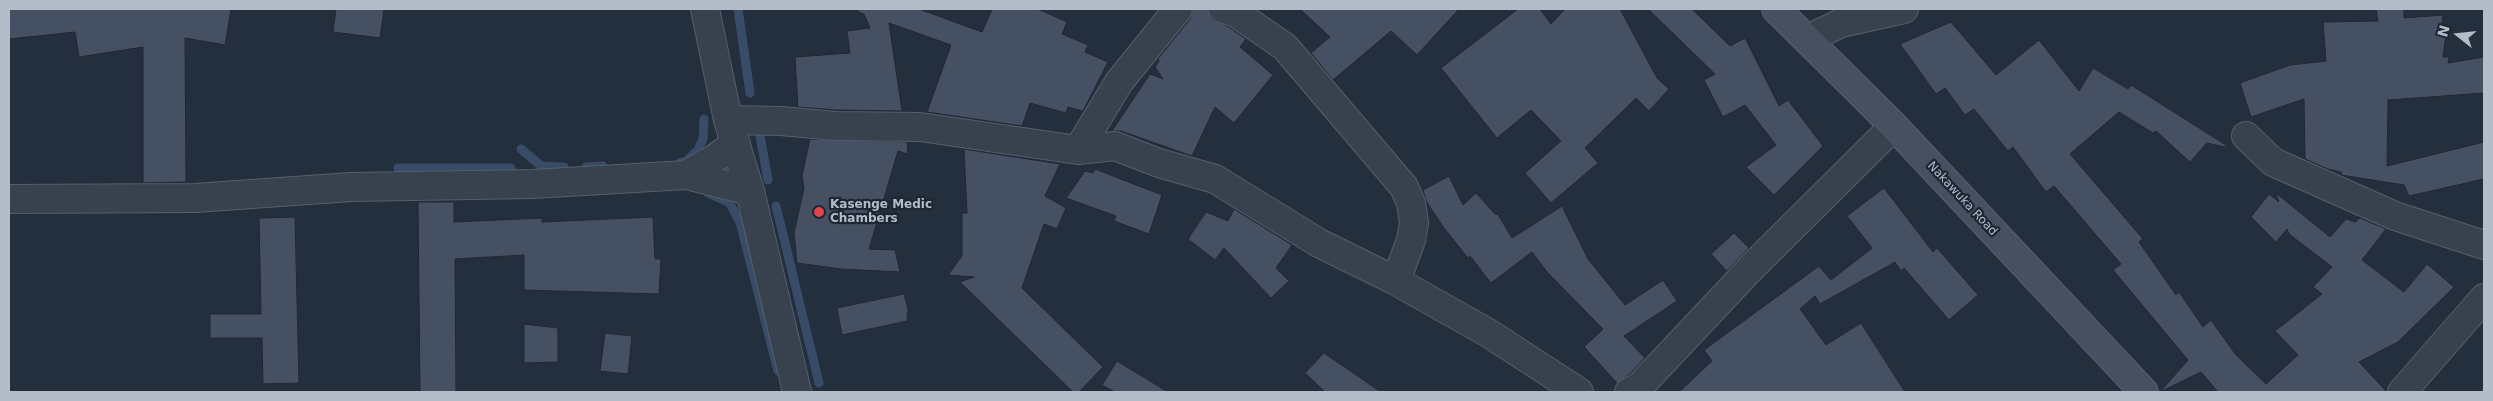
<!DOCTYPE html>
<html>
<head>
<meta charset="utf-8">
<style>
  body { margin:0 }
  #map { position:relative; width:2493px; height:401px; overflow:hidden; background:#242f3e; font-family:"DejaVu Sans",sans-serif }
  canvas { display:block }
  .frame { position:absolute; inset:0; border:10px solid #b4bcc9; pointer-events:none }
  .north { position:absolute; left:2433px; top:10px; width:50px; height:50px; -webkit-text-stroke:4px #1d2633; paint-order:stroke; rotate:286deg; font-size:14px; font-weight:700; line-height:20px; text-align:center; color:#b4bcc9 }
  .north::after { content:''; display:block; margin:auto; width:18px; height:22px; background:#b4bcc9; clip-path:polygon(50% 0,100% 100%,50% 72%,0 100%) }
</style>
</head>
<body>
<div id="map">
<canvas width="2493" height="401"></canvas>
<div class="frame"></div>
<div class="north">N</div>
</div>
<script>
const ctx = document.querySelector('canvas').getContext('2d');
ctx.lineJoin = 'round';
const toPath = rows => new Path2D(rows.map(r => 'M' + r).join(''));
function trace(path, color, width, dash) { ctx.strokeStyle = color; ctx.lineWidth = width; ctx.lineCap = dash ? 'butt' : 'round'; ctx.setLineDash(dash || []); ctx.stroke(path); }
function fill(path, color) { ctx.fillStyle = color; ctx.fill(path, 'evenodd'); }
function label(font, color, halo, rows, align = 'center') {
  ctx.font = font + ' "DejaVu Sans",sans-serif'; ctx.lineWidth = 4.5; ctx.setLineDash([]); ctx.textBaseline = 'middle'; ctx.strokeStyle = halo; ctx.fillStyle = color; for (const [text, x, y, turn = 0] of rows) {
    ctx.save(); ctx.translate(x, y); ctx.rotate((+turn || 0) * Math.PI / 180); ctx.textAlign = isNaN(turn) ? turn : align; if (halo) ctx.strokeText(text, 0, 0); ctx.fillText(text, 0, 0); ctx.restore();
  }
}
const stream = toPath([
  [738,9,750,93],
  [759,130,768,180],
  [521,149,541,166,564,167],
  [681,162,685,162,698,150,703,139,704,119],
  [586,167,603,166],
  [398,168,511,168],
  [708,193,729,202,740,222,778,371],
  [776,206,819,383]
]);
const building = toPath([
  [9,9,231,9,225,45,185,38,186,182,143,183,143,47,79,57,75,32,9,39,9,9],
  [336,9,384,9,380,38,333,32,336,9],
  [859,9,919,9,982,32,992,9,1038,9,1067,22,1062,34,1088,45,1085,52,1108,62,1083,111,1068,107,1066,113,1030,103,1022,126,927,112,951,45,889,23,902,111,837,110,798,107,795,57,850,53,847,31,870,28,864,14,858,12,859,9],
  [1193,9,1208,9,1212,20,1227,26,1246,39,1240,47,1273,75,1234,123,1215,107,1192,156,1121,131,1112,131,1150,74,1163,79,1155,67,1159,61,1158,59,1190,19,1193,9],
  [1300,9,1459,9,1417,55,1391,31,1333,80,1311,53,1330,37,1300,9],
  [1518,9,1540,9,1551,24,1565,9,1620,9,1657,78,1669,89,1649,111,1636,98,1585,148,1598,163,1551,203,1525,173,1561,141,1531,110,1497,138,1441,68,1518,9],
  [1648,9,1692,9,1730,46,1745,38,1779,106,1788,100,1823,146,1774,195,1746,167,1776,145,1745,105,1723,117,1704,80,1715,74,1648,9],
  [2376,9,2404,9,2404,18,2443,15,2441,35,2446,35,2443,57,2449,57,2448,63,2484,57,2484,93,2388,100,2387,166,2484,142,2484,179,2409,196,2404,185,2341,175,2341,172,2328,169,2305,159,2304,99,2251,117,2240,83,2290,65,2326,61,2323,22,2378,21,2376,9],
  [1951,22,1996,75,2039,40,2079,91,2093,68,2128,89,2131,85,2226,145,2225,147,2207,143,2190,162,2156,131,2153,133,2119,112,2070,154,2143,239,2139,242,2176,295,2179,292,2203,327,2211,320,2236,355,2266,384,2298,355,2275,331,2322,294,2313,287,2332,267,2289,234,2287,229,2276,242,2251,217,2269,194,2279,202,2276,193,2330,237,2346,219,2355,222,2360,218,2386,229,2362,260,2404,292,2427,264,2454,287,2398,342,2359,362,2387,392,2218,392,2201,372,2160,392,2188,360,2113,270,2121,264,2054,186,2046,192,2013,147,2008,151,1974,109,1965,115,1945,88,1936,94,1900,44,1951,22],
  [810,139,907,142,908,154,898,151,869,249,895,250,900,272,841,269,797,263,794,233,804,188,802,176,810,139],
  [964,149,1060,164,1045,196,1066,208,1057,229,1044,224,1022,288,1103,367,1079,392,1073,392,960,282,974,277,948,275,962,256,962,213,967,213,964,149],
  [1095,169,1162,195,1149,234,1114,221,1116,216,1066,198,1085,171,1093,173,1095,169],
  [1449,176,1463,205,1476,193,1496,215,1497,213,1512,238,1562,206,1588,259,1625,305,1663,280,1677,301,1624,336,1645,358,1630,374,1617,383,1584,347,1603,329,1547,272,1532,252,1491,283,1470,256,1468,258,1444,228,1426,201,1423,190,1449,176],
  [1884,188,1933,252,1937,248,1978,295,1949,320,1904,268,1901,271,1895,262,1820,304,1815,296,1800,309,1826,345,1861,323,1905,392,1679,392,1712,361,1704,350,1819,266,1831,280,1872,248,1847,216,1884,188],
  [418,202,454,202,454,222,542,218,542,222,653,217,655,259,661,259,659,294,524,290,524,255,455,259,456,392,420,392,418,202],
  [1234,209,1292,245,1276,268,1289,281,1271,298,1224,248,1215,260,1188,239,1206,212,1228,221,1234,209],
  [295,217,299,383,263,384,262,338,210,338,210,314,261,314,259,218,295,217],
  [1734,233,1749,248,1727,271,1711,254,1734,233],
  [904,294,908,309,907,321,842,335,837,308,904,294],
  [524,324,558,328,558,362,524,363,524,324],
  [605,333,632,336,628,374,600,371,605,333],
  [1324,353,1381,392,1325,392,1305,373,1324,353],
  [1117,361,1168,392,1115,392,1102,385,1117,361]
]);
const street = toPath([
  [705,9,728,120,750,191,797,392],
  [1223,9,1234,12,1285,47,1404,187,1411,203,1414,223,1411,240,1396,281],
  [1808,39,1841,23,1904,9],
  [728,120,781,121,836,126,920,127,1078,150,1119,82,1178,9],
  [2246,136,2273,162,2395,216,2484,245],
  [1078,150,1115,146,1159,163,1215,179,1319,243,1396,281,1490,334,1579,392],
  [686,175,714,159,736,143],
  [9,199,195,198,351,187,533,184,686,175,750,191],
  [1629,392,1639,387,1751,268,1894,126],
  [2402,392,2484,298]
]);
const secondary = toPath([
  [1776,9,1894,126,2144,392]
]);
const markers = [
  [819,212,6,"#e0444e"]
];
const streetNames = [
  ["Nakawuka Road",1962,199,47]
];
const poiNames = [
  ["Kasenge Medic",830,205],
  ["Chambers",830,219]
];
trace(stream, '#394c67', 9);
fill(building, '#455162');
trace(building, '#1f2835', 1);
trace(street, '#565f6c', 30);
trace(secondary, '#565f6c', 30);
trace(street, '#38414e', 28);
trace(secondary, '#465061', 28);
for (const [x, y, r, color] of markers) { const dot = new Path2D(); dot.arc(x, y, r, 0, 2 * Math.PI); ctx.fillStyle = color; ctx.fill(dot); trace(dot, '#1d2633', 2); }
label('12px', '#b4bcc9', '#1d2633', streetNames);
label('bold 12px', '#b4bcc9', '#1d2633', poiNames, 'left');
</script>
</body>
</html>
